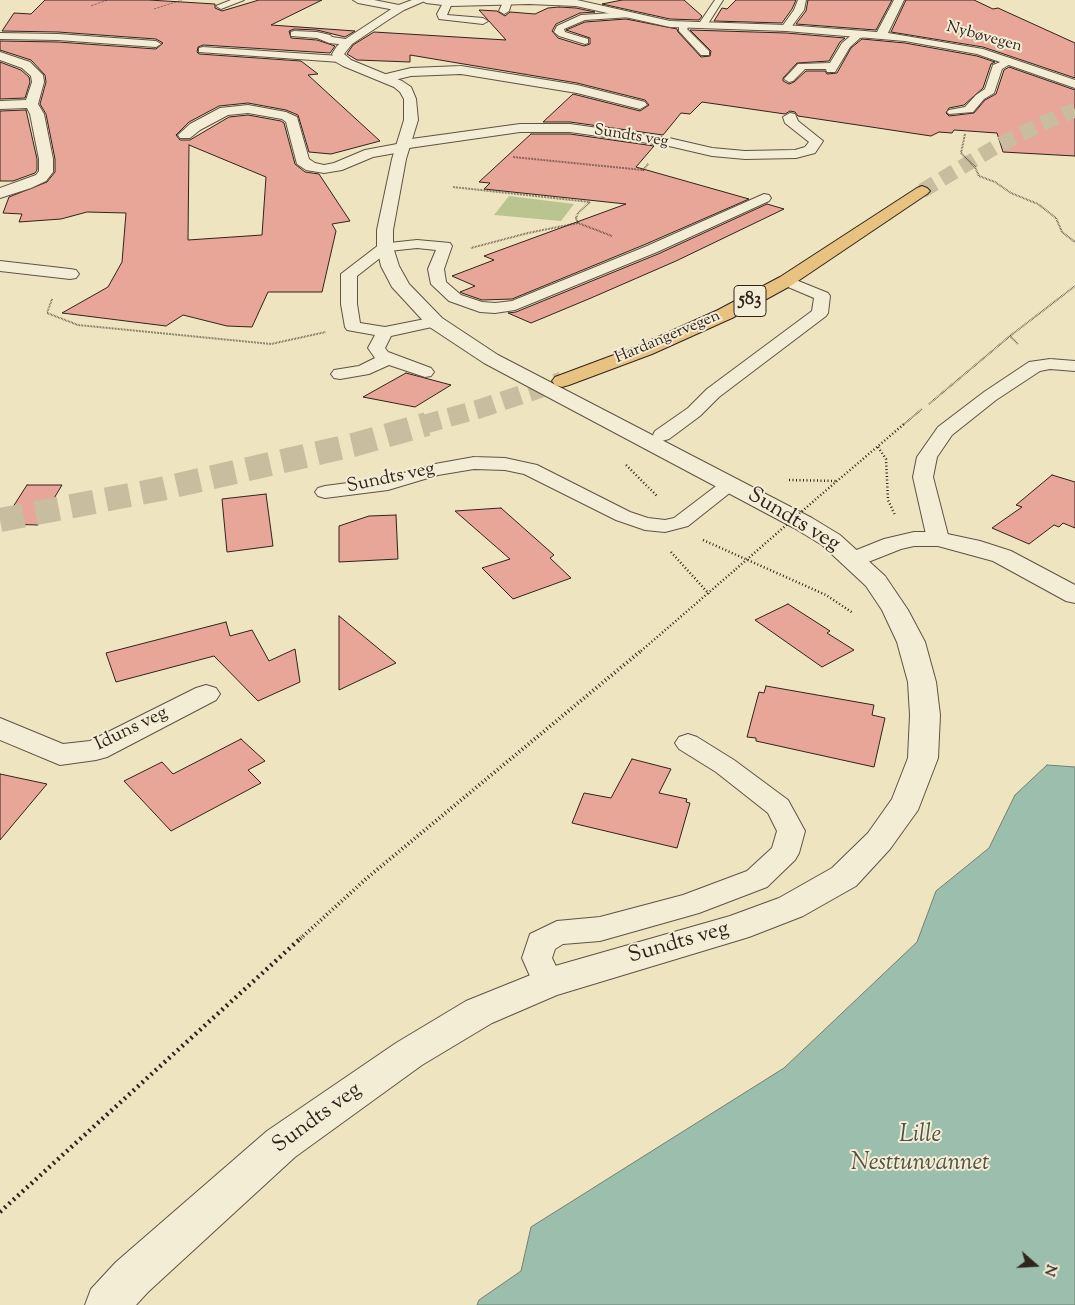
<!DOCTYPE html>
<html>
<head>
<meta charset="utf-8">
<style>
  body { margin:0 }
  #map { position:relative; width:1075px; height:1305px; overflow:hidden; background:#eee4bf; font-family:"Sorts Mill Goudy",serif }
  canvas { display:block }
  .north { position:absolute; left:1010px; top:1240px; width:50px; height:50px; -webkit-text-stroke:4px #f4edd5; paint-order:stroke; rotate:109deg; font-size:14px; font-weight:700; line-height:20px; text-align:center; color:#31221c }
  .north::after { content:''; display:block; margin:auto; width:18px; height:22px; background:#31221c; clip-path:polygon(50% 0,100% 100%,50% 72%,0 100%) }
</style>
</head>
<body>
<div id="map">
<canvas width="1075" height="1305"></canvas>
<div class="north">N</div>
</div>
<script>
const ctx = document.querySelector('canvas').getContext('2d');
ctx.lineJoin = 'round';
function fill(path, color) { ctx.fillStyle = color; ctx.fill(path, 'evenodd'); }
const toPath = rows => new Path2D(rows.map(r => 'M' + r).join(''));
function trace(path, color, width, dash) { ctx.strokeStyle = color; ctx.lineWidth = width; ctx.lineCap = dash ? 'butt' : 'round'; ctx.setLineDash(dash || []); ctx.stroke(path); }
function label(font, color, halo, rows, align = 'center') {
  ctx.font = font + ' "Sorts Mill Goudy",serif'; ctx.lineWidth = 4; ctx.setLineDash([]); ctx.textBaseline = 'middle'; ctx.strokeStyle = halo; ctx.fillStyle = color; for (const [text, x, y, turn = 0] of rows) {
    ctx.save(); ctx.translate(x, y); ctx.rotate((+turn || 0) * Math.PI / 180); ctx.textAlign = isNaN(turn) ? turn : align; if (halo) ctx.strokeText(text, 0, 0); ctx.fillText(text, 0, 0); ctx.restore();
  }
}
const green = toPath([
  [509,196,574,204,561,221,494,215]
]);
const water = toPath([
  [1047,765,1075,767,1075,1305,477,1305,479,1300,521,1271,531,1227,784,1068,917,942,936,891,989,848,1015,795,1047,765]
]);
const building = toPath([
  [45,0,149,0,215,4,215,8,222,11,259,0,322,0,271,25,355,31,345,37,317,30,294,29,289,31,291,38,317,40,335,46,330,53,203,45,198,47,197,52,199,54,301,61,318,74,308,75,380,141,331,154,309,152,298,115,286,110,248,103,219,106,189,122,176,135,180,140,190,140,229,117,248,115,281,121,284,123,295,164,305,172,319,174,350,221,332,224,336,231,322,292,268,292,252,327,227,326,183,315,166,326,62,313,108,287,122,262,126,213,87,212,61,219,19,222,22,214,3,213,9,197,47,182,55,172,55,159,46,114,40,104,46,82,45,75,31,60,0,50,0,41,58,42,156,49,163,43,156,39,58,32,2,31,14,13,31,14,45,0],
  [189,145,266,177,262,235,188,240,189,145],
  [622,0,684,0,702,16,699,20,670,19,602,4,622,0],
  [736,0,796,0,792,9,782,23,714,21,722,8,727,9,736,0],
  [808,0,892,0,876,30,796,24,806,11,808,0],
  [906,0,974,0,993,9,998,8,1075,43,1075,78,983,47,891,32,906,0],
  [559,7,576,8,595,12,580,13,556,24,552,31,558,38,584,46,590,44,590,38,566,30,585,22,626,19,677,29,678,32,701,57,710,56,711,51,690,30,786,33,845,38,840,42,829,61,797,63,783,78,783,81,789,84,794,82,806,71,825,71,827,74,837,73,851,48,862,39,905,43,977,56,995,62,991,64,983,88,964,105,949,108,946,113,949,116,974,113,985,100,996,94,1004,70,1009,67,1075,90,1075,156,1003,152,997,133,954,130,952,133,939,132,931,136,798,116,795,112,790,111,785,114,702,102,690,114,681,113,663,135,570,122,543,122,573,94,640,111,649,105,645,100,577,83,410,55,410,62,357,60,347,54,353,45,374,32,506,40,479,10,497,11,505,16,510,12,535,14,548,8,559,7],
  [0,62,21,70,29,77,30,82,25,98,0,99,0,62],
  [26,110,37,159,37,170,35,173,13,181,0,181,0,111,26,110],
  [531,134,570,134,654,146,636,167,749,199,646,244,512,299,482,300,462,293,460,292,475,286,452,276,494,260,484,256,626,204,484,189,490,183,479,182,531,134],
  [767,204,784,209,676,261,591,298,531,323,508,313,516,312,658,254,767,204],
  [406,373,451,385,415,407,363,397,406,373],
  [1052,475,1075,482,1075,528,1063,523,1059,527,1054,525,1029,544,992,528,1022,507,1016,505,1052,475],
  [27,485,62,485,38,525,2,524,27,485],
  [266,494,273,546,227,552,222,499,266,494],
  [501,508,554,555,550,558,571,578,513,599,482,568,510,559,455,511,501,508],
  [396,515,398,559,339,562,339,526,369,516,396,515],
  [788,604,830,631,827,633,854,650,822,667,755,620,788,604],
  [339,616,396,663,339,690,339,616],
  [226,622,230,636,252,630,269,661,295,649,300,682,258,701,214,656,116,682,106,653,226,622],
  [766,686,874,705,872,715,885,718,874,767,756,741,756,738,747,737,759,692,764,693,766,686],
  [241,739,265,761,248,770,261,783,171,831,124,781,162,762,173,774,241,739],
  [632,759,671,769,659,793,687,799,686,802,690,803,677,848,572,823,584,793,611,798,632,759],
  [0,774,47,784,0,840,0,774]
]);
const primaryTunnelFar2 = toPath([
  [922,191,997,146,1041,124,1075,110]
]);
const primaryTunnelFar1 = toPath([
  [422,425,479,409,562,381]
]);
const primaryTunnel = toPath([
  [0,520,161,489,353,445,427,424]
]);
const pathFar4 = toPath([
  [91,6,107,0],
  [154,9,182,0]
]);
const pathFar3 = toPath([
  [965,134,961,153,975,167,979,176,995,182,1011,193,1038,204,1056,218,1062,232,1075,242],
  [513,157,643,170,648,164],
  [453,187,590,202,578,213,576,218,578,223,528,233,471,248],
  [578,223,612,236],
  [52,299,47,313,78,325,271,344,326,332],
  [1010,336,1018,344],
  [929,404,1010,336,1075,286],
  [903,425,922,409]
]);
const pathFar2 = toPath([
  [878,447,886,459,888,500,895,515],
  [626,465,657,496],
  [789,480,837,481],
  [823,493,904,424],
  [703,540,826,595,853,613],
  [671,552,709,594],
  [641,651,736,569]
]);
const pathFar1 = toPath([
  [300,939,367,878,642,650]
]);
const path = toPath([
  [0,1212,302,937]
]);
const service = toPath([
  [231,0,244,0,221,9,216,6,231,0],
  [447,0,452,3,447,15,483,18,488,21,483,24,439,19,437,14,444,1,447,0],
  [504,0,512,1,509,11,504,14,499,11,504,0],
  [715,0,723,0,706,27,700,27,698,25,715,0],
  [798,0,806,0,804,10,789,30,783,30,781,28,794,10,798,0],
  [628,12,631,13,631,17,585,20,564,29,565,32,588,39,588,43,585,44,559,36,554,32,557,26,581,15,628,12],
  [685,22,690,25,687,29,709,51,709,55,701,55,679,31,679,27,685,22],
  [294,31,317,32,330,35,332,37,352,40,353,42,348,45,329,43,317,38,291,36,291,32,294,31],
  [865,31,870,34,868,36,860,38,850,47,835,72,827,72,826,69,805,69,793,81,789,82,784,79,798,64,830,63,842,43,854,33,865,31],
  [0,33,58,34,156,41,161,44,156,47,58,40,0,39,0,33],
  [203,47,340,56,345,59,340,62,199,52,199,48,203,47],
  [1010,58,1015,61,1002,69,994,93,984,99,973,112,949,114,947,112,949,110,965,107,976,95,985,89,993,65,1010,58],
  [764,194,769,195,771,198,769,201,657,252,515,310,495,313,480,312,449,301,431,284,428,269,436,250,417,248,389,251,357,276,357,304,360,323,385,327,435,317,441,319,443,322,441,325,391,336,385,348,388,352,431,368,434,372,431,376,425,377,389,365,369,374,340,379,334,378,331,374,334,370,359,366,375,358,368,348,375,335,347,330,345,327,341,304,341,274,380,244,417,240,450,243,452,246,444,269,446,282,461,295,482,302,495,303,512,301,647,246,764,194],
  [786,276,828,293,830,296,828,313,826,316,719,397,700,416,669,439,662,441,655,439,653,435,655,431,688,408,707,389,812,311,814,298,781,284,778,281,781,278,786,276],
  [1050,359,1075,361,1075,371,1050,369,1040,371,996,400,952,435,937,457,933,477,949,539,945,543,938,545,931,543,927,539,913,477,917,457,938,427,984,392,1029,362,1050,359],
  [474,457,505,458,537,465,630,512,648,518,665,520,674,518,724,480,731,478,738,480,741,484,688,526,665,532,645,530,616,520,524,474,505,470,474,469,438,475,388,490,325,498,318,496,315,492,318,488,325,486,386,478,435,464,474,457],
  [688,734,697,737,734,760,788,800,805,831,799,853,795,860,767,887,699,913,600,941,563,944,555,949,552,958,564,983,559,992,548,996,537,992,522,958,530,934,557,921,600,917,683,895,747,871,772,848,777,831,768,813,716,772,679,749,675,743,679,737,688,734]
]);
const minor = toPath([
  [353,0,374,0,404,6,405,8,400,11,358,3,353,0],
  [421,0,577,0,670,21,786,25,877,32,894,0,904,0,888,33,983,49,1075,80,1075,88,977,54,905,41,786,31,670,27,576,6,529,4,451,6,426,3,421,0],
  [0,52,30,62,43,75,44,82,38,104,44,114,53,159,53,172,46,181,31,188,0,198,0,188,36,175,39,171,39,159,30,114,27,108,0,109,0,101,26,100,32,82,31,76,22,68,0,60,0,52],
  [461,66,577,85,645,102,647,105,640,109,577,93,461,74,411,76,386,82,380,78,382,75,411,68,461,66],
  [248,105,286,112,297,117,309,159,315,163,324,165,334,163,365,150,397,144,399,141,404,140,520,124,570,124,669,138,712,148,745,151,795,150,805,147,809,142,785,123,783,117,790,113,795,114,798,121,823,141,815,153,796,158,745,159,712,156,669,146,570,132,520,132,409,148,407,151,373,157,342,170,324,173,306,170,297,164,286,122,282,119,248,113,228,115,200,130,190,138,180,138,178,135,190,124,220,108,248,105],
  [0,261,70,269,76,270,79,274,76,278,70,279,0,271,0,261],
  [914,532,938,532,980,541,1011,551,1075,585,1075,603,1066,601,993,561,938,546,914,546,901,549,853,568,844,565,840,560,844,555,884,539,914,532],
  [206,685,216,688,220,694,216,700,107,757,96,760,60,765,0,740,0,718,63,744,90,741,196,688,206,685]
]);
const tertiary = toPath([
  [412,0,427,0,404,10,388,20,352,44,344,54,351,60,402,81,411,87,416,99,418,120,406,159,393,230,393,247,399,266,409,284,442,318,498,355,812,518,840,535,885,576,908,610,925,642,936,682,940,715,938,758,918,810,890,849,856,886,803,916,749,937,557,995,492,1023,422,1065,295,1157,148,1292,136,1305,85,1305,91,1289,116,1262,267,1131,396,1043,466,1001,548,968,730,916,779,898,832,868,868,833,892,799,908,758,910,715,908,682,897,642,882,610,866,586,822,545,794,528,484,363,428,326,392,287,381,266,377,247,377,230,392,159,404,120,404,99,400,92,394,87,343,66,336,62,332,54,337,46,344,40,396,6,412,0]
]);
const primary = toPath([
  [922,186,927,188,930,191,927,194,792,285,732,318,652,354,569,385,562,387,555,385,552,381,555,377,638,346,718,310,780,277,917,188,922,186]
]);
const pathBridge = toPath([
  [736,569,823,493]
]);
const farStreetnames = [
  ["Nybøvegen",984,38,15],
  ["Sundts veg",631,137,9],
  ["Hardangervegen",668,338,-23]
];
const shields = [
  [750,301,32]
];
const shieldNames = [
  ["583",750,301]
];
const streetNames = [
  ["Sundts veg",391,479,-12],
  ["Iduns veg",132,730,-26]
];
const nearStreetnames = [
  ["Sundts veg",793,521,31],
  ["Sundts veg",679,944,-16],
  ["Sundts veg",318,1119,-36]
];
const nearWaternames = [
  ["Lille",920,1137],
  ["Nesttunvannet",920,1165]
];
fill(green, '#bac491');
fill(water, '#9bbfac');
trace(water, '#718072', 1);
fill(building, '#e8a698');
trace(building, '#31221c', 1);
trace(primaryTunnelFar2, '#c8bd9e', 15, [15, 8]);
trace(primaryTunnelFar1, '#c8bd9e', 19, [19, 9]);
trace(primaryTunnel, '#c8bd9e', 24, [24, 12]);
trace(service, '#605245', 2);
trace(minor, '#605245', 2);
trace(tertiary, '#605245', 2);
trace(primary, '#31221c', 2);
trace(pathFar4, '#31221c', 1, [0.5, 1]);
trace(pathFar3, '#31221c', 2, [0.5, 1]);
trace(pathFar2, '#31221c', 2.5, [1, 2.5]);
trace(pathFar1, '#31221c', 4, [1, 3]);
trace(path, '#31221c', 4.5, [2, 4]);
fill(service, '#f4edd5');
fill(minor, '#f4edd5');
fill(tertiary, '#f4edd5');
fill(primary, '#e7c280');
trace(pathBridge, '#31221c', 2.5, [1, 2.5]);
label('16px', '#31221c', '#f4edd5', farStreetnames);
for (const [x, y, w] of shields) { const box = new Path2D(); box.roundRect(x - w / 2, y - 15.5, w, 31, 4); ctx.fillStyle = '#f4edd5'; ctx.fill(box); trace(box, '#31221c', 1); }
label('bold 18px', '#31221c', null, shieldNames);
label('19px', '#31221c', '#f4edd5', streetNames);
label('22px', '#31221c', '#f4edd5', nearStreetnames);
label('italic 24px', '#515147', '#f4edd5', nearWaternames);
</script>
</body>
</html>
